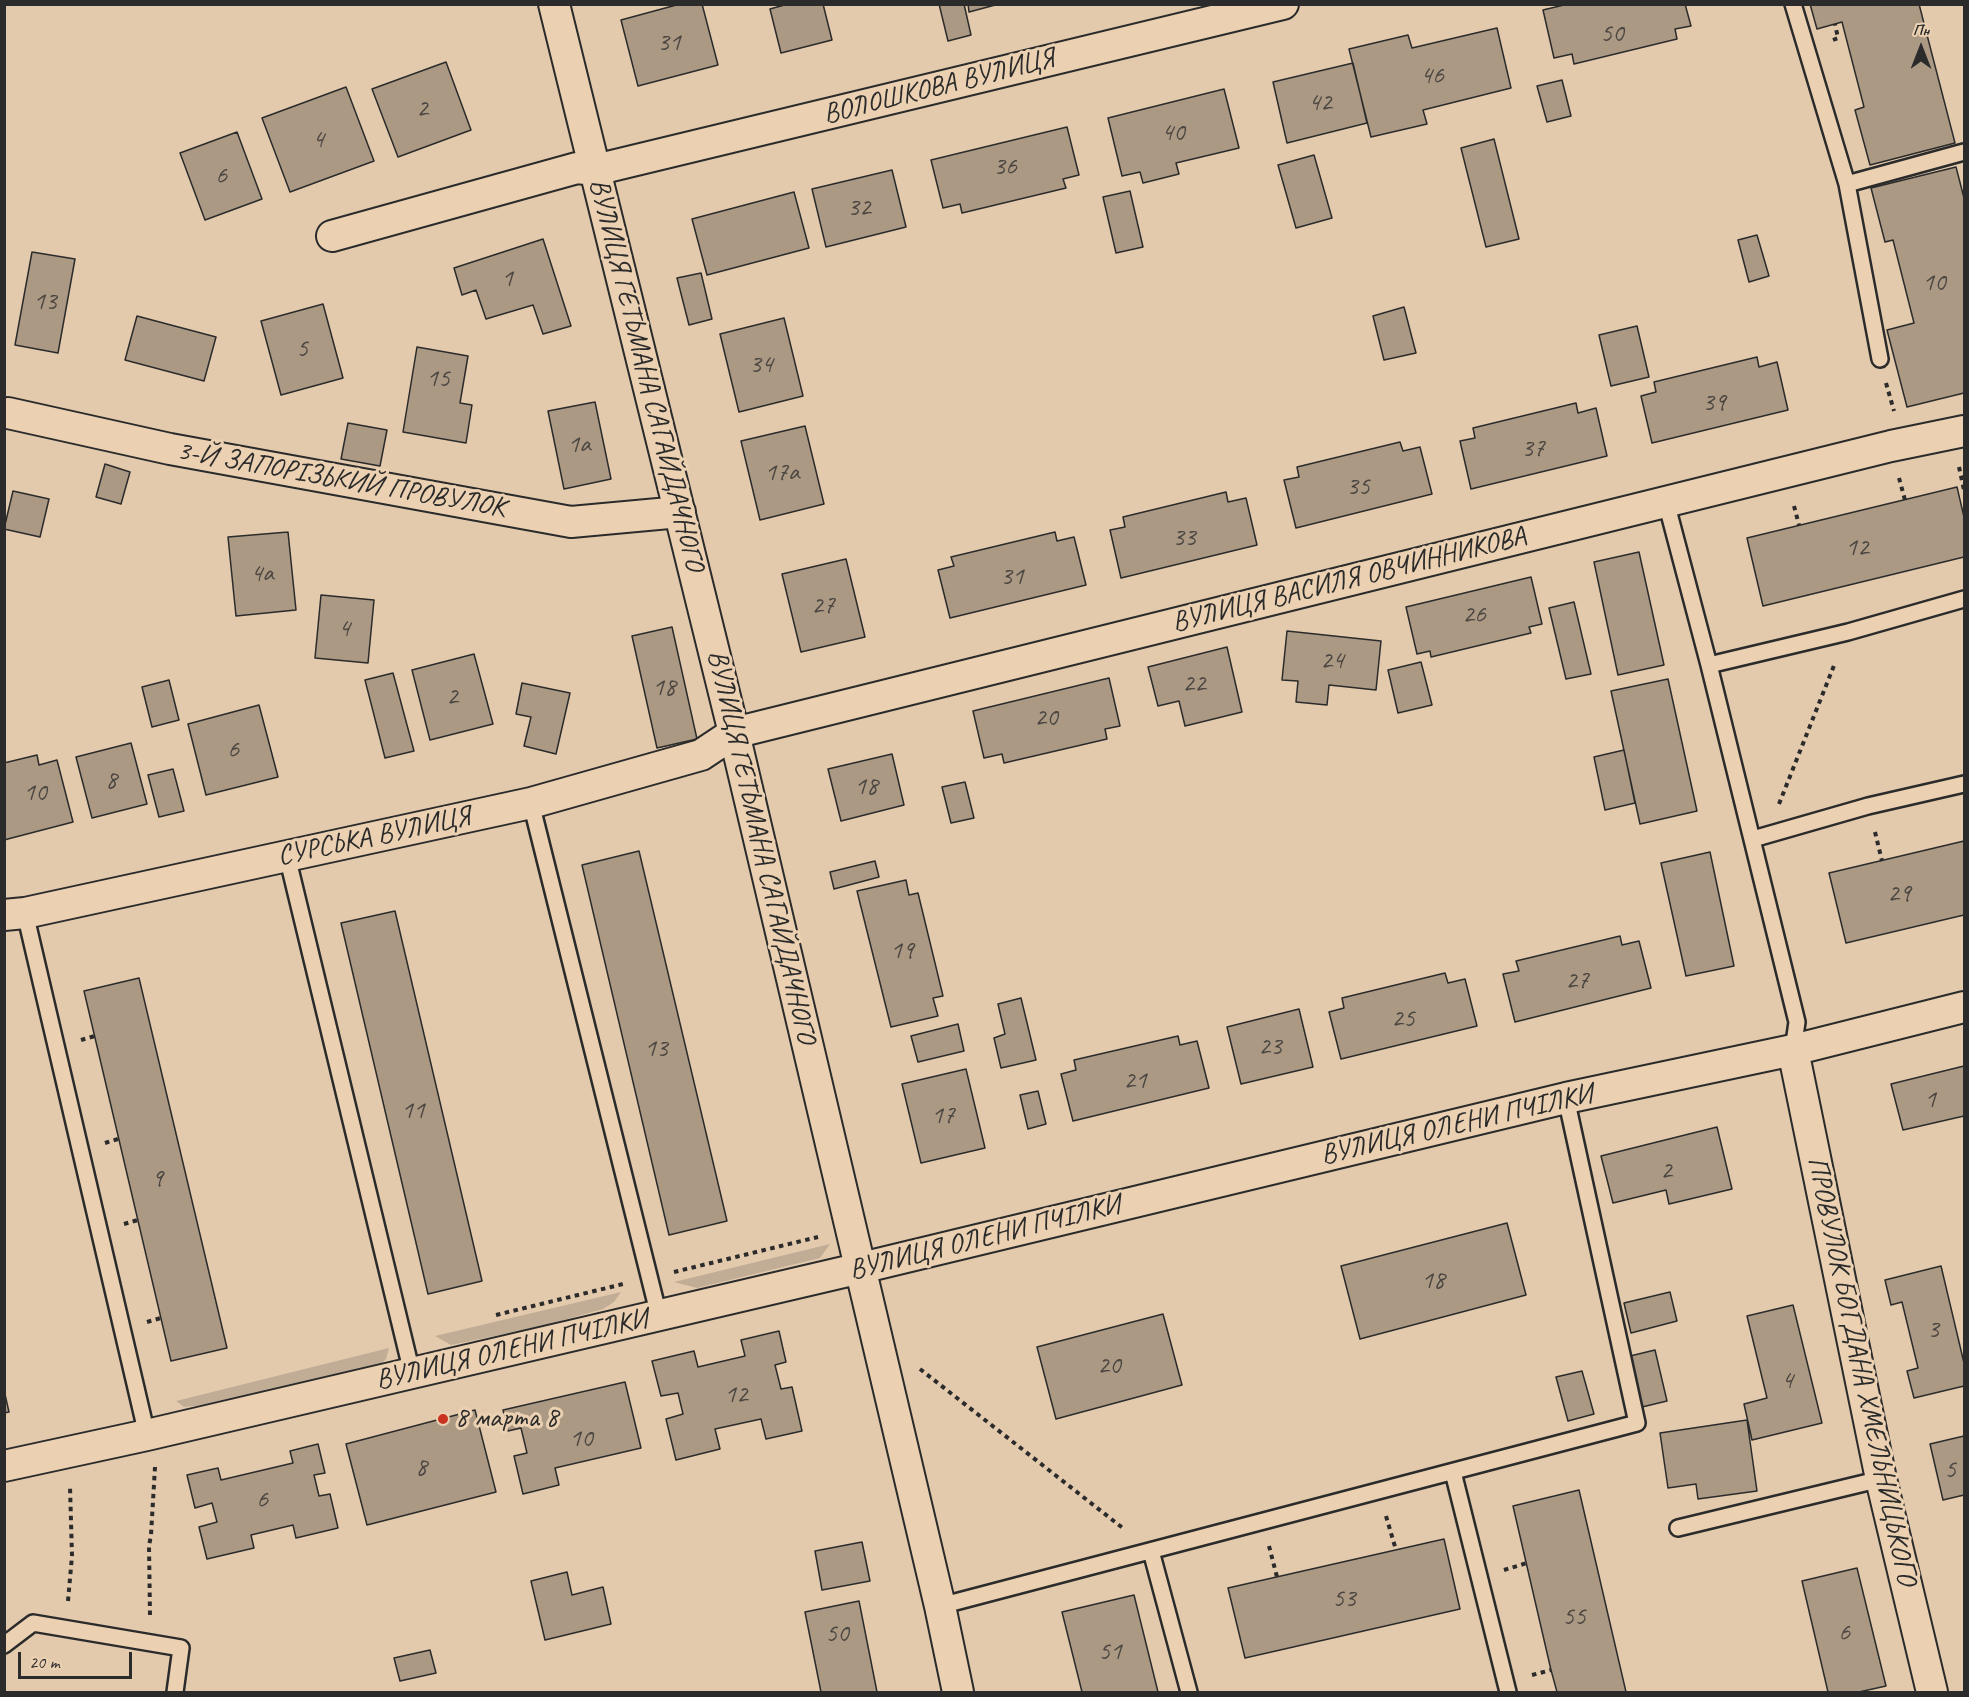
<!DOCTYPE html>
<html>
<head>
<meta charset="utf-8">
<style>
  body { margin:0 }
  #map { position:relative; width:1969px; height:1697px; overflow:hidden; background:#e3caad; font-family:Caveat,sans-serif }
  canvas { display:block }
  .frame { position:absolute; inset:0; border:6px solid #2b2b2b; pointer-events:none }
  .north { position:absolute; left:1891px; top:18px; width:60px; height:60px; -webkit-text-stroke:4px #ebd1b2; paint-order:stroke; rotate:0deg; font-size:16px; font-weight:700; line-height:24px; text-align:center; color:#2b2b2b }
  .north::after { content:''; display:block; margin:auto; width:21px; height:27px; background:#2b2b2b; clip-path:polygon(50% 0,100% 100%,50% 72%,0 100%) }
  .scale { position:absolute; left:18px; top:1652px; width:114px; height:27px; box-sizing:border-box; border:3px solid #2b2b2b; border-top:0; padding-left:8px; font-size:18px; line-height:21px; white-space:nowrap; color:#2b2b2b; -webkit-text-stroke:4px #ebd1b2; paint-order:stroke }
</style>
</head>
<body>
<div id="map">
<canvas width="1969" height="1697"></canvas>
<div class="frame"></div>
<div class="north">Пн</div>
<div class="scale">20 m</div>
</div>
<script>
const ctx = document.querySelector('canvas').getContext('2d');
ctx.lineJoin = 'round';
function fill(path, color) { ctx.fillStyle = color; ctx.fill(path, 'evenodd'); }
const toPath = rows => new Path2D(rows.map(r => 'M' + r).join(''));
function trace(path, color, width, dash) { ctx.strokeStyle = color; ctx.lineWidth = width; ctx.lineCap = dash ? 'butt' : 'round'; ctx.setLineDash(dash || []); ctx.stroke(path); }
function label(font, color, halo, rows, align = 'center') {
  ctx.font = font + ' Caveat,sans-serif'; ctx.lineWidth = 6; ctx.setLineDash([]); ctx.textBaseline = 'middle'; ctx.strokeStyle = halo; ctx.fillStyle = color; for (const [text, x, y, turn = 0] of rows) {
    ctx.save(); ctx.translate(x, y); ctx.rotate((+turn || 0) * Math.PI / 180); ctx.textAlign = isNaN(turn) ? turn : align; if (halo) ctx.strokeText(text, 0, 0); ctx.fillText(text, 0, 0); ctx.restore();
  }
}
const green = toPath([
  [830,1244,820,1258,697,1288,674,1282],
  [621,1292,614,1302,603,1309,542,1326,451,1345,435,1336],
  [389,1348,386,1359,381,1364,216,1404,184,1407,176,1401]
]);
const building = toPath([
  [680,4,702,4,718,65,638,86,621,20,680,4],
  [788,4,823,4,832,40,781,53,770,9,788,4],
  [939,4,964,4,971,35,948,41,939,4],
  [968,4,999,4,969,12,968,4],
  [1568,4,1685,4,1691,26,1675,29,1677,39,1574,64,1572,54,1554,58,1543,10,1568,4],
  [1810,4,1919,4,1955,143,1870,165,1855,110,1864,107,1842,22,1817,29,1810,4],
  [1497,28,1511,88,1423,110,1427,124,1371,137,1349,49,1408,35,1412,48,1497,28],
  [446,62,471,130,398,157,372,89,446,62],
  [1353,63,1367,123,1287,143,1273,82,1353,63],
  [1562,80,1571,116,1547,122,1537,86,1562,80],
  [346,87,374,161,290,192,262,118,346,87],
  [1224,89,1239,148,1176,163,1179,174,1143,183,1140,172,1122,176,1108,118,1224,89],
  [1067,127,1079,175,1063,179,1066,188,962,213,960,204,943,208,931,160,1067,127],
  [237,132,262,199,205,220,180,153,237,132],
  [1494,139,1519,239,1486,247,1461,148,1494,139],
  [1314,155,1332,218,1296,228,1278,165,1314,155],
  [1956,167,1964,198,1964,393,1907,407,1887,330,1914,323,1893,240,1885,242,1871,188,1956,167],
  [892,170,906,227,826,247,812,189,892,170],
  [1130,191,1143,247,1116,253,1103,197,1130,191],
  [794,192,809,248,707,275,692,219,794,192],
  [1757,235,1769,276,1749,282,1738,240,1757,235],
  [543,239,571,326,543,334,533,305,486,319,476,290,462,295,454,268,543,239],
  [32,252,75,259,58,353,15,345,32,252],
  [701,273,712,319,689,325,677,278,701,273],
  [323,304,343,378,281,395,261,321,323,304],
  [1404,307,1416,353,1384,360,1373,316,1404,307],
  [137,316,216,337,204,381,125,360,137,316],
  [784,318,803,396,739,412,720,334,784,318],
  [1637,326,1649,377,1611,386,1599,335,1637,326],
  [417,347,468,356,460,403,472,405,466,443,403,432,417,347],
  [1757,357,1759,367,1777,362,1788,410,1652,443,1641,396,1656,392,1654,382,1757,357],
  [595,402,611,479,564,489,548,411,595,402],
  [1576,403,1578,413,1596,408,1607,456,1471,489,1460,441,1475,438,1473,428,1576,403],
  [348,423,387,430,380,466,341,459,348,423],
  [805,426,824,504,760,520,741,441,805,426],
  [1400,442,1403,451,1420,447,1432,494,1296,528,1284,480,1299,477,1297,467,1400,442],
  [105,464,130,472,121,504,96,497,105,464],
  [1957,487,1964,517,1964,557,1763,606,1747,538,1957,487],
  [13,491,49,499,40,537,4,529,13,491],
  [1226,492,1228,502,1246,498,1257,545,1121,578,1110,530,1125,527,1123,517,1226,492],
  [288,532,296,610,236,616,228,537,288,532],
  [1055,532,1057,541,1074,537,1086,585,950,618,938,570,954,566,951,557,1055,532],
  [1639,552,1664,665,1618,675,1594,562,1639,552],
  [846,559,865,637,801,652,782,574,846,559],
  [1531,577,1542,624,1529,627,1531,633,1431,657,1430,651,1417,654,1406,607,1531,577],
  [321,595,374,600,368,663,315,658,321,595],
  [1574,602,1591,674,1566,679,1549,608,1574,602],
  [672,627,697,739,657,748,632,636,672,627],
  [1287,631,1381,641,1376,690,1329,685,1327,705,1296,702,1298,681,1282,680,1287,631],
  [1227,647,1242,712,1185,726,1179,701,1158,706,1148,667,1227,647],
  [474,654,493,724,430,740,412,670,474,654],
  [1421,662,1432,705,1398,713,1388,670,1421,662],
  [393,673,414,751,385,758,365,680,393,673],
  [1109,678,1120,726,1105,729,1107,739,1004,763,1002,754,984,758,973,711,1109,678],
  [1668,679,1697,811,1640,824,1611,691,1668,679],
  [169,680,179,720,152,727,142,687,169,680],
  [522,683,570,693,556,754,524,746,531,717,516,714,522,683],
  [259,705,278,777,206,795,188,724,259,705],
  [131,743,147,804,92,818,76,757,131,743],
  [1624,750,1635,803,1605,810,1594,757,1624,750],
  [892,754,904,805,841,821,828,769,892,754],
  [37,755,39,765,57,760,73,822,4,840,4,763,37,755],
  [173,769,184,811,159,817,148,775,173,769],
  [965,782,974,818,951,823,942,787,965,782],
  [1964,841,1964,915,1846,943,1829,873,1964,841],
  [639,851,727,1221,669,1235,582,865,639,851],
  [1710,852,1734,966,1686,976,1661,863,1710,852],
  [875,861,879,877,834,889,830,872,875,861],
  [906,880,909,895,918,893,943,996,933,998,938,1016,891,1027,857,891,906,880],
  [395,911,482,1281,428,1294,341,923,395,911],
  [1620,936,1622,945,1639,941,1651,988,1515,1022,1503,974,1519,971,1516,961,1620,936],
  [1445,973,1448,983,1465,979,1477,1026,1341,1059,1329,1012,1344,1008,1342,998,1445,973],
  [139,978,227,1348,171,1361,84,991,139,978],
  [1021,998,1036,1060,1001,1068,994,1038,1005,1034,998,1004,1021,998],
  [1299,1009,1313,1067,1241,1084,1227,1027,1299,1009],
  [958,1024,964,1051,918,1062,911,1036,958,1024],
  [1178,1036,1180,1045,1197,1041,1209,1088,1073,1121,1061,1074,1076,1070,1074,1060,1178,1036],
  [1964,1066,1964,1116,1903,1130,1891,1084,1964,1066],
  [966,1069,985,1148,921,1163,902,1084,966,1069],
  [1038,1091,1046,1124,1028,1129,1020,1095,1038,1091],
  [1717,1127,1732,1189,1669,1204,1666,1190,1613,1203,1601,1156,1717,1127],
  [1507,1223,1526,1295,1360,1339,1341,1266,1507,1223],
  [1941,1266,1964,1363,1964,1386,1914,1398,1907,1371,1918,1368,1902,1302,1891,1305,1885,1280,1941,1266],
  [1670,1292,1677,1321,1631,1333,1624,1303,1670,1292],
  [1793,1305,1822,1423,1752,1440,1744,1404,1767,1398,1747,1316,1793,1305],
  [1163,1314,1182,1385,1056,1419,1037,1347,1163,1314],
  [779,1331,786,1362,775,1365,781,1389,792,1387,802,1431,766,1439,761,1419,715,1429,720,1449,676,1460,666,1419,683,1414,678,1393,661,1396,652,1361,694,1351,698,1367,745,1356,741,1340,779,1331],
  [1655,1350,1667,1401,1638,1408,1626,1357,1655,1350],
  [1582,1371,1594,1414,1568,1421,1556,1377,1582,1371],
  [625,1382,641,1448,555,1468,559,1485,523,1494,514,1456,527,1453,521,1428,508,1431,503,1410,625,1382],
  [4,1390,9,1412,4,1413,4,1390],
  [475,1410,496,1492,367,1525,346,1444,475,1410],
  [1747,1420,1757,1491,1698,1499,1696,1484,1668,1488,1660,1433,1747,1420],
  [1964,1436,1964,1495,1943,1500,1930,1444,1964,1436],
  [318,1444,325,1473,314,1475,319,1496,330,1494,338,1528,296,1538,293,1525,251,1535,254,1548,207,1559,199,1527,217,1522,212,1503,195,1508,187,1475,218,1468,221,1480,293,1463,290,1451,318,1444],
  [1579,1490,1626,1692,1557,1692,1551,1670,1513,1506,1579,1490],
  [1444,1539,1460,1609,1245,1658,1228,1588,1444,1539],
  [862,1542,870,1581,822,1590,815,1551,862,1542],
  [1857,1568,1886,1686,1859,1692,1828,1692,1802,1581,1857,1568],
  [567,1572,572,1595,603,1587,611,1624,545,1640,531,1581,567,1572],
  [1134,1595,1158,1692,1082,1692,1062,1612,1134,1595],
  [859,1601,877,1692,821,1692,805,1612,859,1601],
  [430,1650,436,1673,400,1681,394,1658,430,1650]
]);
const path = toPath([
  [1833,40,1838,38,1835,24],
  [1886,383,1894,411],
  [1959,467,1964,490],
  [1899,478,1905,500],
  [1794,506,1799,525],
  [1779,804,1835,663],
  [1875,832,1882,861],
  [81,1040,95,1036],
  [105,1143,118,1139],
  [124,1224,138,1220],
  [674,1272,818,1237],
  [496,1315,623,1284],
  [147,1322,161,1318],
  [920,1369,1124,1529],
  [1386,1516,1396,1550],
  [1269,1546,1277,1577],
  [1504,1570,1527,1563],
  [68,1601,72,1556,70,1486],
  [150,1615,149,1546,151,1535,155,1467],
  [1532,1675,1551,1670]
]);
const service = toPath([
  [1793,4,1847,184,1880,359],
  [1847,184,1964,152],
  [1666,502,1709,665,1797,1022,1793,1050],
  [1709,665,1848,632,1964,599],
  [531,803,659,1316],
  [1753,839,1868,806,1964,784],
  [287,856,412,1373],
  [25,913,147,1435],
  [1453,1472,1508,1692],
  [1678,1528,1881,1479],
  [1151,1551,1189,1692],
  [940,1606,1637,1423,1566,1098],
  [4,1645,33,1623,181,1648,175,1692]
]);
const minor = toPath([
  [554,4,734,733,940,1606,958,1692],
  [332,236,577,168,595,170,1283,4],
  [8,413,170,449,571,522,680,512],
  [4,915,25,913,531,803,701,755,734,733,1891,446,1964,431],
  [1793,1050,1881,1479,1932,1692],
  [4,1466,147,1435,861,1268,1566,1098,1793,1050,1964,1007]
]);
const markers = [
  [443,1419,6,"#c8321e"]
];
const numberNames = [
  ["50",1612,34],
  ["31",669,43],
  ["46",1432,76],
  ["42",1320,103],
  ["2",422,109],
  ["40",1173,133],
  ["4",318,140],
  ["36",1005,167],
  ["6",221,176],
  ["32",859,208],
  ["1",507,279],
  ["10",1934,283],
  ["13",45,302],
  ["5",302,349],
  ["34",761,365],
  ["15",438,379],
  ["39",1714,403],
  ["1а",579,445],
  ["37",1533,449],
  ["17а",782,473],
  ["35",1358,487],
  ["33",1184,538],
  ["12",1857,548],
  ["4а",262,574],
  ["31",1012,577],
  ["27",823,606],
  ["26",1474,615],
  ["4",344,629],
  ["24",1332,661],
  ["22",1194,684],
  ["18",664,688],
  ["2",452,697],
  ["20",1046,718],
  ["6",233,750],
  ["8",111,781],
  ["18",866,787],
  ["10",35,793],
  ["29",1899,894],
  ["19",902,951],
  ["27",1577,981],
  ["25",1403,1019],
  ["23",1270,1047],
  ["13",656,1049],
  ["21",1135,1081],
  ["1",1930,1100],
  ["11",413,1111],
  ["17",943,1116],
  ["2",1666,1171],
  ["9",157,1179],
  ["18",1433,1281],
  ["3",1933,1330],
  ["20",1109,1366],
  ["4",1787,1381],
  ["12",736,1395],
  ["10",581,1439],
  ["8",421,1468],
  ["5",1950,1470],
  ["6",262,1500],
  ["53",1344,1599],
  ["55",1574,1617],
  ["6",1844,1633],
  ["50",837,1634],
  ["51",1110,1652]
];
const streetNames = [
  ["ВОЛОШКОВА ВУЛИЦЯ",939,87,-14],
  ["ВУЛИЦЯ ГЕТЬМАНА САГАЙДАЧНОГО",646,375,76],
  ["3-Й ЗАПОРІЗЬКИЙ ПРОВУЛОК",341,480,10],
  ["ВУЛИЦЯ ВАСИЛЯ ОВЧИННИКОВА",1349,580,-14],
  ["СУРСЬКА ВУЛИЦЯ",374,837,-12],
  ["ВУЛИЦЯ ГЕТЬМАНА САГАЙДАЧНОГО",761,847,77],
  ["ВУЛИЦЯ ОЛЕНИ ПЧІЛКИ",1457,1125,-13],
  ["ВУЛИЦЯ ОЛЕНИ ПЧІЛКИ",985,1238,-14],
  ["ВУЛИЦЯ ОЛЕНИ ПЧІЛКИ",512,1350,-13],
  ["ПРОВУЛОК БОГДАНА ХМЕЛЬНИЦЬКОГО",1861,1371,78]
];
const poiNames = [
  ["8 марта 8",455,1419]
];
fill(green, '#c1ad95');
fill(building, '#ab9984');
trace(building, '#2b2b2b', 1.5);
trace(service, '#2b2b2b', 20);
trace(minor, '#2b2b2b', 34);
trace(path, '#2b2b2b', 4, [4.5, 4.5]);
trace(service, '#ebd1b2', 15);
trace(minor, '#ebd1b2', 30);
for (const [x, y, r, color] of markers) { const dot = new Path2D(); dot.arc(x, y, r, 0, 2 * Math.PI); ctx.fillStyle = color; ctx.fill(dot); trace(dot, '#ebd1b2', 2); }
label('26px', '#4b4641', null, numberNames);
label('28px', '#2b2b2b', '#ebd1b2', streetNames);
label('28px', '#2b2b2b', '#ebd1b2', poiNames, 'left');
</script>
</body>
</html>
